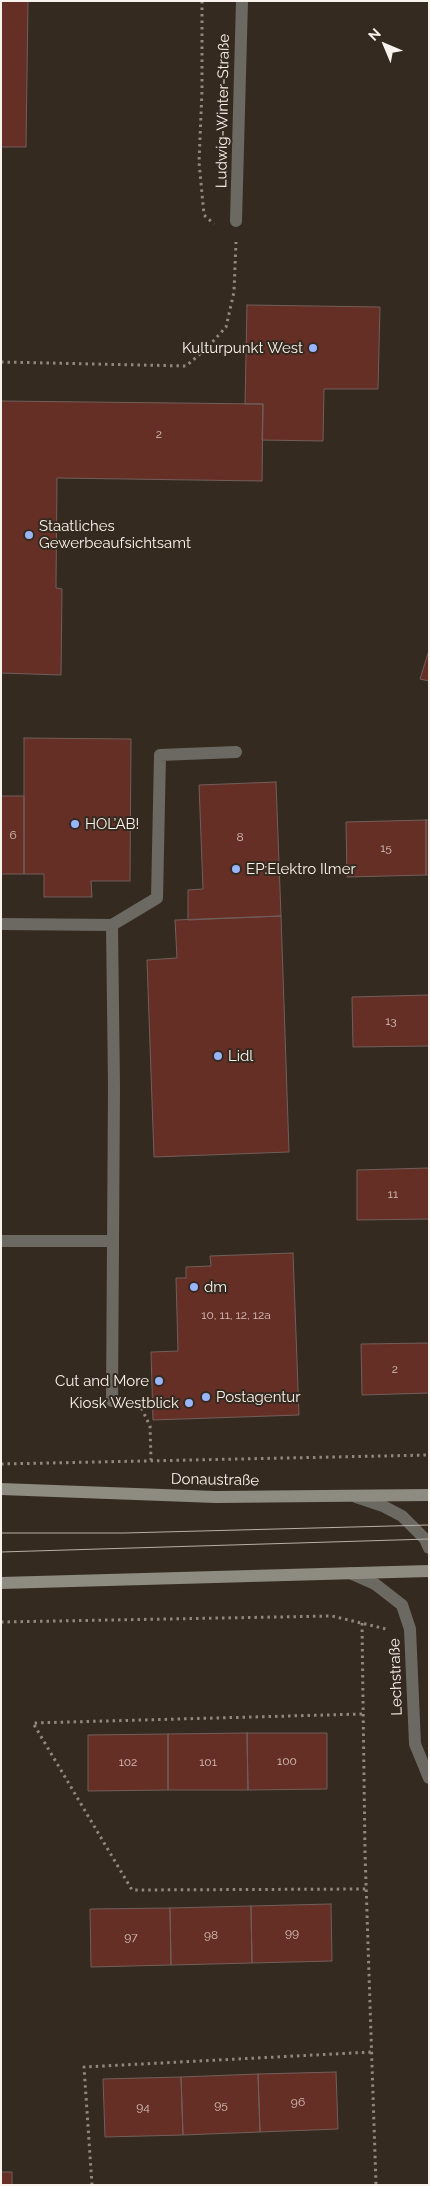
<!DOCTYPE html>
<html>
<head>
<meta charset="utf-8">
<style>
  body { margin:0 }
  #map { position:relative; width:430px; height:2186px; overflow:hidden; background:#352a20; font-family:Raleway,sans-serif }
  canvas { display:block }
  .frame { position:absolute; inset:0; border:2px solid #faf2ec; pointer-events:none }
  .north { position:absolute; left:360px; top:20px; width:50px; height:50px; -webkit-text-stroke:4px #352a20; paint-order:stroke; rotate:315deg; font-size:14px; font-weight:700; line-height:20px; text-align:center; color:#faf2ec }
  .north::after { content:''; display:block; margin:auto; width:18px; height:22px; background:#faf2ec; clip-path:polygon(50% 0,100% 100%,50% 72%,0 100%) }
</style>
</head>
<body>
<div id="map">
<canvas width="430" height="2186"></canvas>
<div class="frame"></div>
<div class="north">N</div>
</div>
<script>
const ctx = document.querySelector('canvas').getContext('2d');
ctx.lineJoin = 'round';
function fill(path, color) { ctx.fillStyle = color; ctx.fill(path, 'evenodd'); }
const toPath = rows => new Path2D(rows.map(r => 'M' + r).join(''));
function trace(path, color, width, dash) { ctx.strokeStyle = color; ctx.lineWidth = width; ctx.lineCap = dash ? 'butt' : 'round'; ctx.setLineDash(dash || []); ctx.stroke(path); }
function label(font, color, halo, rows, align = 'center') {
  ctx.font = font + ' Raleway,sans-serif'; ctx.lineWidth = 4; ctx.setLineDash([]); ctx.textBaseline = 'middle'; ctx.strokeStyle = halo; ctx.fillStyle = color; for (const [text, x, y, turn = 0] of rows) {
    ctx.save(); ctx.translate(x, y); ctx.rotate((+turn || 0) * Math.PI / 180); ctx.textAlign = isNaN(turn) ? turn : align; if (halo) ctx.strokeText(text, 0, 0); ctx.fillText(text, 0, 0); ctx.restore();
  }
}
const building = toPath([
  [1,1,28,1,26,147,1,147,1,1],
  [247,305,380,307,378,389,324,389,323,441,262,440,263,404,245,404,247,305],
  [1,401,263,404,262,481,57,478,56,588,62,589,61,675,1,673,1,401],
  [429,650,429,681,420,679,429,650],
  [24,738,131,739,130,881,91,881,92,897,44,897,44,874,24,874,24,738],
  [276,782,281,916,188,920,188,890,203,889,199,785,276,782],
  [1,796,24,796,24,874,1,874,1,796],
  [426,820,429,820,429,875,426,875,426,820],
  [426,820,426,875,347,877,346,822,426,820],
  [281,916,289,1152,154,1157,147,960,177,958,175,920,281,916],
  [429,995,429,1046,353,1047,352,997,429,995],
  [429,1168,429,1219,357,1220,357,1170,429,1168],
  [293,1253,299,1415,153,1420,151,1352,178,1351,176,1278,186,1278,186,1267,211,1266,210,1256,293,1253],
  [429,1343,429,1393,362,1395,361,1344,429,1343],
  [247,1733,327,1733,327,1789,248,1790,247,1733],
  [247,1733,248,1790,168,1790,168,1734,247,1733],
  [168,1734,168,1790,88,1791,88,1735,168,1734],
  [331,1904,332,1961,252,1963,251,1906,331,1904],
  [251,1906,252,1963,171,1965,170,1908,251,1906],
  [170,1908,171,1965,91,1967,90,1909,170,1908],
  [336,2072,338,2129,260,2132,258,2074,336,2072],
  [258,2074,260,2132,183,2135,181,2077,258,2074],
  [181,2077,183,2135,105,2137,103,2079,181,2077],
  [1,2172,12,2172,12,2185,1,2185,1,2172]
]);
const path = toPath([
  [202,1,202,91,199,162,204,215,214,224],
  [1,362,186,366,207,348,226,327,234,292,236,242],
  [133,1401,138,1401,150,1426,151,1460],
  [1,1464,429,1455],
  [1,1622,332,1616,386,1629],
  [362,1623,365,1853,376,2185],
  [362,1714,33,1723,132,1890,366,1889],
  [92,2185,84,2067,372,2052]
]);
const lane = toPath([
  [1,924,112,925,157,898,160,755,236,752],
  [112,925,114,1087,112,1401],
  [1,1241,113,1241]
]);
const street = toPath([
  [236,221,242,1],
  [356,1497,383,1506,402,1516,425,1539,429,1548],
  [350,1573,375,1584,402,1605,410,1629,415,1744,429,1778]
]);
const secondary = toPath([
  [1,1489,216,1497,429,1495],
  [1,1583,429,1571]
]);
const tram = toPath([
  [1,1533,124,1533,429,1525],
  [1,1552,429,1539]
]);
const markers = [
  [313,348,5,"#99b5fd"],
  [29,535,5,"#99b5fd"],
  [75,824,5,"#99b5fd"],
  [236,869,5,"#99b5fd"],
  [218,1056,5,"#99b5fd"],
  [194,1287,5,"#99b5fd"],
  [159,1381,5,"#99b5fd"],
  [206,1397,5,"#99b5fd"],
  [189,1403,5,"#99b5fd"]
];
const numberNames = [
  ["2",159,434],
  ["6",13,835],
  ["8",240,837],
  ["15",386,848],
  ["13",391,1021],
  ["11",393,1194],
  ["10, 11, 12, 12a",236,1315],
  ["2",395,1369],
  ["100",287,1761],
  ["102",128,1762],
  ["101",208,1762],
  ["99",292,1933],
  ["98",211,1935],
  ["97",131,1937],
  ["96",298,2102],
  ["95",221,2105],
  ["94",143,2107]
];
const streetNames = [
  ["Ludwig-Winter-Straße",223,111,-89],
  ["Donaustraße",215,1480,1],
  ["Lechstraße",396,1677,-92]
];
const poiNames = [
  ["Kulturpunkt West",303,348,"right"],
  ["Staatliches",39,526],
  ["Gewerbeaufsichtsamt",39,543],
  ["HOL’AB!",85,824],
  ["EP:Elektro Ilmer",246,869],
  ["Lidl",228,1056],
  ["dm",204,1287],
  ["Cut and More",149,1381,"right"],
  ["Postagentur",216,1397],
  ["Kiosk Westblick",179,1403,"right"]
];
fill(building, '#662f26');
trace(building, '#705f5b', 1);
trace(path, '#90877f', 3, [2.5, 4]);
trace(lane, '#6b6962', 12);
trace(street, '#6b6962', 12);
trace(secondary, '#8e8b81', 12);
trace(tram, '#b8afa8', 1);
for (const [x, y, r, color] of markers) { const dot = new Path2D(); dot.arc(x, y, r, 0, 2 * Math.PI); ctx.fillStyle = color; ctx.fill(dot); trace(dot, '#352a20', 2); }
label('12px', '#d5c1ba', null, numberNames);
label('15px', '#faf2ec', '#352a20', streetNames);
label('15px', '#faf2ec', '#352a20', poiNames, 'left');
</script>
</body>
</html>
